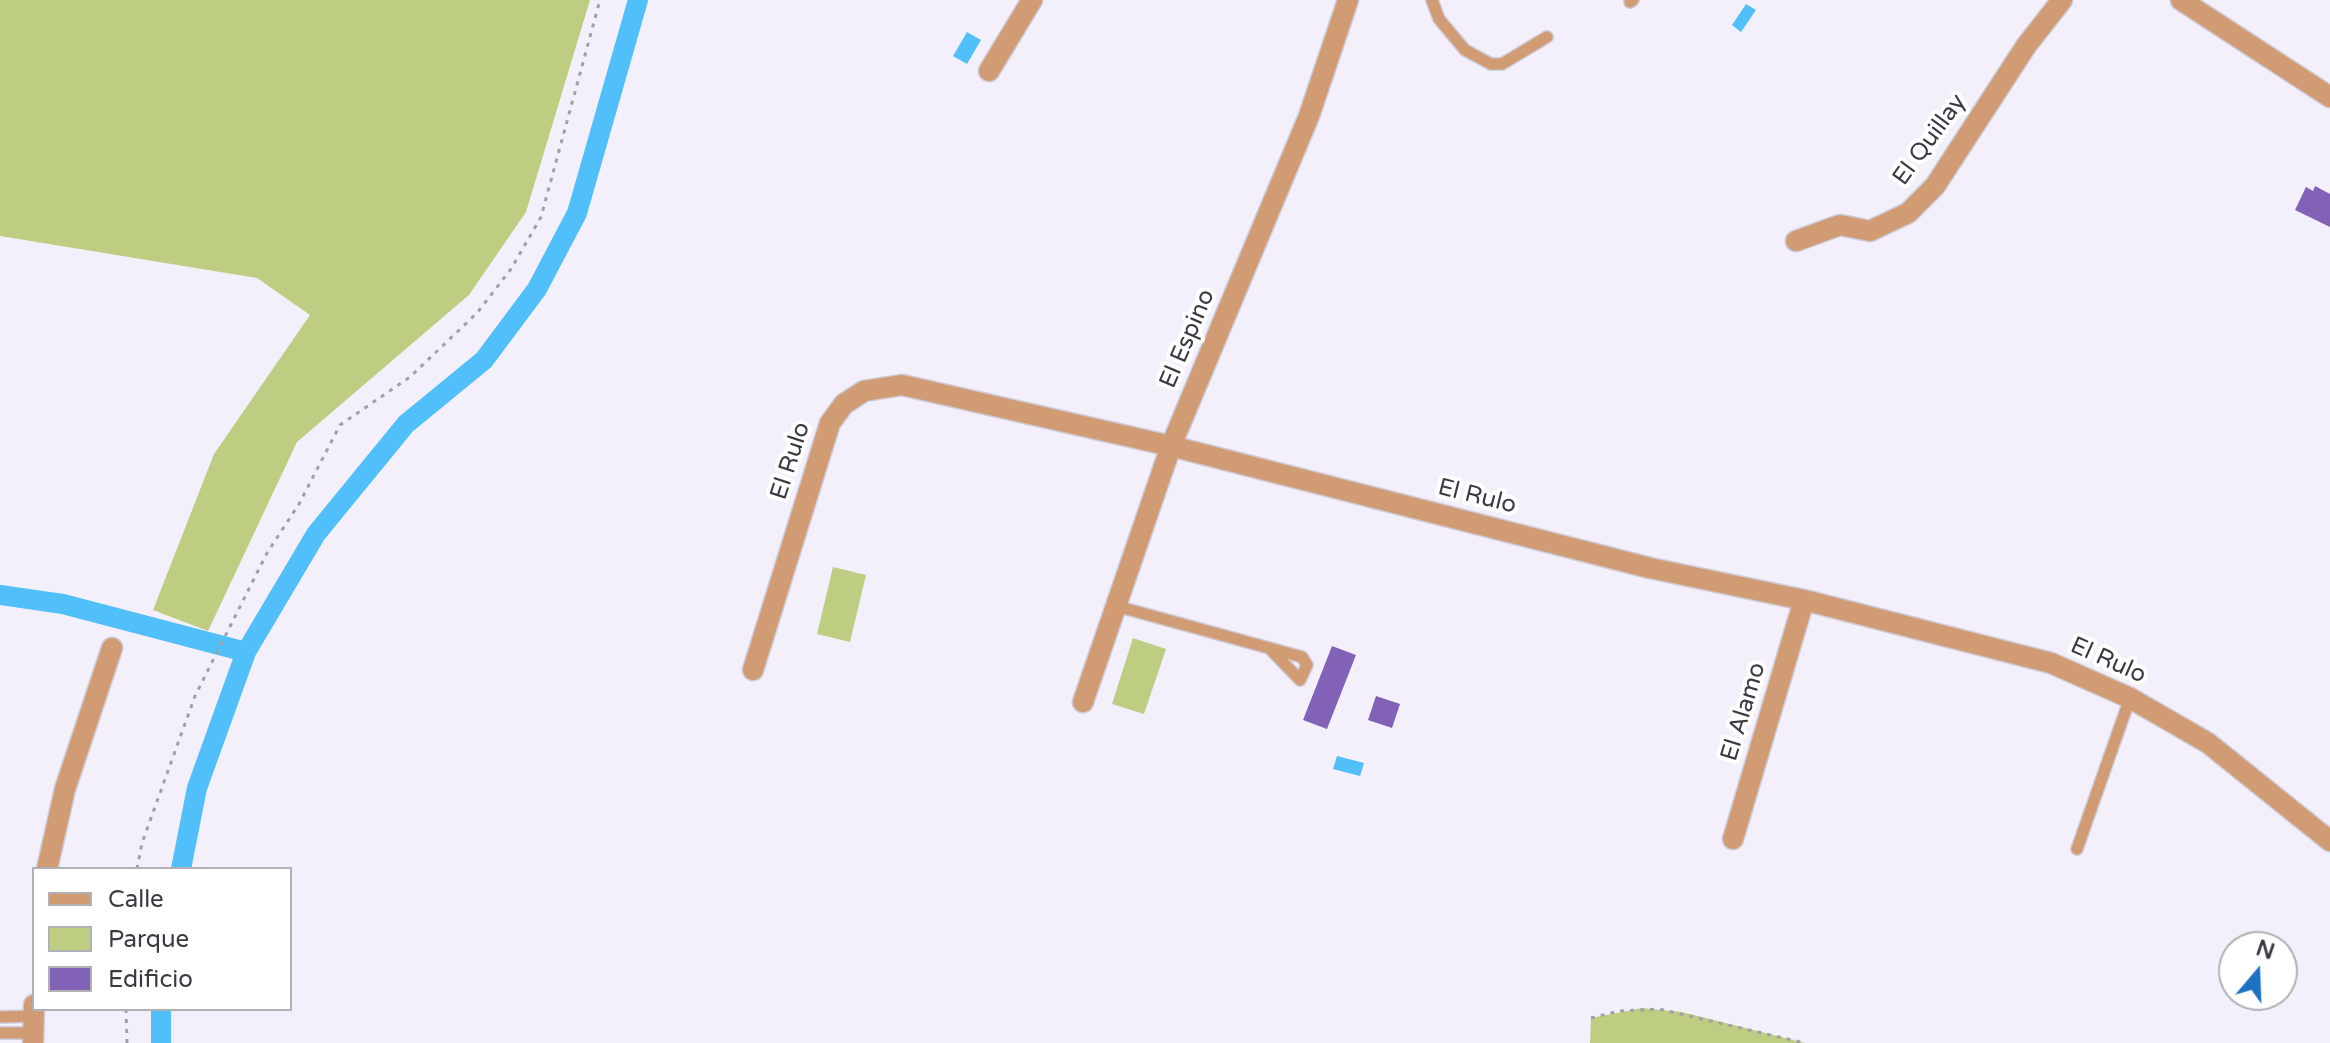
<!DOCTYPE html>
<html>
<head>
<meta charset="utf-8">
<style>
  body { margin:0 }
  #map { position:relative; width:2330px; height:1043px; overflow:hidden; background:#f3f0fb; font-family:"Varela Round",sans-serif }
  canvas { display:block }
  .legend { position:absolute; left:32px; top:867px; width:260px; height:144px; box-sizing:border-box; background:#fff; border:2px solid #b1b0b4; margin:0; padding:10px 14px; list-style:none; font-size:24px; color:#3c3943 }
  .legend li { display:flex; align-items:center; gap:16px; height:40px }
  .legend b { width:40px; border:2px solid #b1b0b4 }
  .north { position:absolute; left:2218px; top:931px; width:80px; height:80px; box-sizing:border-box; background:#fff; border:2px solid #b1b0b4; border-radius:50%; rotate:19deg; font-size:22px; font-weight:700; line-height:32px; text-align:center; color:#3c3943 }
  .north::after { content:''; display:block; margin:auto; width:28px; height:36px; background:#1d73c1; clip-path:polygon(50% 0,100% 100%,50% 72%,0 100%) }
</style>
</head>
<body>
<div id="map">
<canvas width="2330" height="1043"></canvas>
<ul class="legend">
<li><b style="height:10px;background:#d19b73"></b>Calle</li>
<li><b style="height:22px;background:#bdce82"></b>Parque</li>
<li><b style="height:22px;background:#8262b6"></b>Edificio</li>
</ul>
<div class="north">N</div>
</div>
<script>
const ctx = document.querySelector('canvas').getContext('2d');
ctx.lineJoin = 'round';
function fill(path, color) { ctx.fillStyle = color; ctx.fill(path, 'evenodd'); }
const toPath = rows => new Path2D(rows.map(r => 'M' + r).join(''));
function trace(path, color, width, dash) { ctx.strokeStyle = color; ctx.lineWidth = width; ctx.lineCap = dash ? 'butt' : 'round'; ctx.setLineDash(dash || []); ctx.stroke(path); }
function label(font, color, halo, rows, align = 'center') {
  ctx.font = font + ' "Varela Round",sans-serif'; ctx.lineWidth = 8; ctx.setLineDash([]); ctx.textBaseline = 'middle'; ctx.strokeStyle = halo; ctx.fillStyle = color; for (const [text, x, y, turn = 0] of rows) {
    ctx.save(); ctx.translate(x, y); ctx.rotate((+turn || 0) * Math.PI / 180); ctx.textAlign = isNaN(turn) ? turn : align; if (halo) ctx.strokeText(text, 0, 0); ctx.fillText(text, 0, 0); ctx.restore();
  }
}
const green = toPath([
  [0,0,590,0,526,212,469,295,297,442,208,631,153,610,214,454,310,315,257,278,0,236],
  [833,567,866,575,850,642,817,634],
  [1133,638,1166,649,1144,714,1112,704],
  [1642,1008,1682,1012,1805,1043,1590,1043,1591,1018]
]);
const water = toPath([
  [1746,4,1756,10,1741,32,1732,25],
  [967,32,981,40,967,64,953,56],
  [1337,756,1364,763,1360,776,1333,769]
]);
const canal = toPath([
  [0,595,63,604,246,652],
  [181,869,197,788,246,652,316,534,406,424,484,360,537,289,577,213,638,0],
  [161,1043,161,1009]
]);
const building = toPath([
  [2315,186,2330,194,2330,227,2295,210,2306,187,2313,191],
  [1332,646,1356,655,1327,729,1303,720],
  [1376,696,1400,704,1392,728,1368,720]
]);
const path = toPath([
  [137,869,142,843,195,696,267,553,299,504,340,425,410,377,477,313,511,269,541,217,600,0],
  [126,1009,127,1043],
  [1591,1018,1619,1011,1659,1009,1805,1043]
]);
const lane = toPath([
  [1432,0,1439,19,1465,50,1491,64,1502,64,1547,37],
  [1630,2,1633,0],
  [1116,606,1302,657,1307,665,1300,680,1270,649],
  [2077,849,2130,698],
  [0,1017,34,1016],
  [0,1033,34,1033]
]);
const street = toPath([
  [2181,0,2330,97],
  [989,71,1032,0],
  [1796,241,1840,225,1870,231,1908,213,1935,186,2026,46,2062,0],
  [753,670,830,423,844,404,864,391,902,385,1171,446,1650,568,1804,600,2051,663,2130,698,2208,743,2330,841],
  [1083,702,1171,446,1309,116,1348,0],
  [1733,839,1804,600],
  [47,869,65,789,112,648],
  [33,1043,34,1005]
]);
const streetNames = [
  ["El Quillay",1930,140,-54],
  ["El Espino",1188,339,-67],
  ["El Rulo",791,461,-72],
  ["El Rulo",1477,497,14],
  ["El Rulo",2108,661,24],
  ["El Alamo",1744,712,-73]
];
fill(green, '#bdce82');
fill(water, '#51bff9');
trace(canal, '#51bff9', 20);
fill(building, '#8262b6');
trace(lane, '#cecbd6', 14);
trace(street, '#cecbd6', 23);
trace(path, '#a29fa9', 3, [4, 6]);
trace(lane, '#d19b73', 11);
trace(street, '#d19b73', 20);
label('24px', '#3c3943', '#fff', streetNames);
</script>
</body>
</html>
